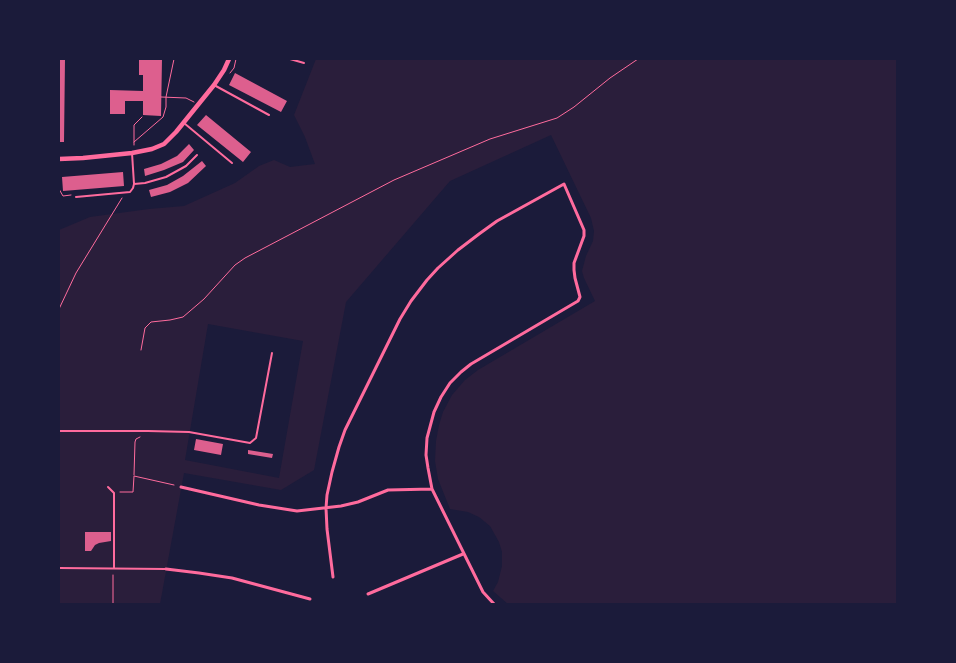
<!DOCTYPE html>
<html>
<head>
<meta charset="utf-8">
<style>
  body { margin:0 }
  #map { position:relative; width:956px; height:663px; overflow:hidden; background:#1b1b3a; font-family:"Zilla Slab",serif }
  canvas { display:block }
  .frame { position:absolute; inset:0; border:60px solid #1b1b3a; pointer-events:none }
</style>
</head>
<body>
<div id="map">
<canvas width="956" height="663"></canvas>
<div class="frame"></div>
</div>
<script>
const ctx = document.querySelector('canvas').getContext('2d');
ctx.lineJoin = 'round';
function fill(path, color) { ctx.fillStyle = color; ctx.fill(path, 'evenodd'); }
const toPath = rows => new Path2D(rows.map(r => 'M' + r).join(''));
function trace(path, color, width, dash) { ctx.strokeStyle = color; ctx.lineWidth = width; ctx.lineCap = dash ? 'butt' : 'round'; ctx.setLineDash(dash || []); ctx.stroke(path); }
const green = toPath([
  [316,59,897,59,897,604,508,604,493,591,498,582,502,566,502,552,499,542,490,526,479,517,468,512,450,509,438,479,435,461,436,441,439,425,443,412,452,395,465,380,478,370,595,301,584,278,582,271,586,256,593,241,594,231,591,218,551,135,450,181,346,302,314,470,281,490,184,473,160,604,59,604,59,230,90,217,149,209,184,206,235,183,259,166,274,160,290,167,315,164,305,137,294,115],
  [208,324,303,341,279,478,185,460]
]);
const building = toPath([
  [59,59,65,59,64,142,59,142],
  [139,59,162,59,161,116,143,115,143,101,125,101,125,114,110,114,110,90,143,91,143,75,139,75],
  [235,73,287,101,281,112,229,85],
  [206,115,251,152,243,162,197,125],
  [189,144,194,150,183,162,164,170,145,176,144,169,161,164,177,156],
  [202,161,206,166,188,183,170,192,151,197,149,190,167,185,183,176],
  [123,172,124,186,63,191,62,177],
  [196,439,223,444,221,455,194,450],
  [248,450,273,454,272,458,248,454],
  [85,532,111,532,111,541,99,543,95,545,91,551,85,551]
]);
const path = toPath([
  [230,73,234,68,236,59],
  [161,97,186,98,194,102],
  [134,142,163,117,166,107,166,97,174,59],
  [134,145,134,125,142,117],
  [59,189,63,196,71,195],
  [59,309,76,273,122,198],
  [141,350,145,328,151,322,170,320,183,317,204,299,235,265,245,258,394,180,490,139,557,118,574,107,610,78,638,59],
  [134,475,135,442,136,439,140,437],
  [120,492,133,492,134,476,174,485],
  [113,604,113,575]
]);
const service = toPath([
  [290,59,304,63],
  [214,85,269,115],
  [184,123,232,163],
  [134,184,145,183,166,177,186,166,197,155],
  [76,197,130,192,133,188,134,184,132,153],
  [59,431,148,431,189,432,250,443,256,438,272,353],
  [108,487,114,493,114,567],
  [59,568,166,569]
]);
const pedestrian = toPath([
  [181,487,259,505,297,511,341,506,358,502,388,490,432,489],
  [166,569,199,573,232,578,310,599],
  [333,577,327,529,326,508,327,495,332,472,339,447,345,430,400,319,411,301,427,280,438,268,458,250,479,234,497,221,564,184,584,230,584,236,574,263,574,270,575,278,580,297,578,301,471,364,461,372,450,383,441,397,434,412,427,438,426,455,428,468,432,489,483,592,494,604],
  [368,594,463,554]
]);
const minor = toPath([
  [59,159,83,158,132,153,152,149,164,144,176,132,214,85,224,70,229,59]
]);
fill(green, '#2a1e3b');
fill(building, '#dd5f8e');
trace(path, '#ff6b9d', 1);
trace(service, '#ff6b9d', 2);
trace(pedestrian, '#ff6b9d', 3);
trace(minor, '#ff6b9d', 4.5);
</script>
</body>
</html>
